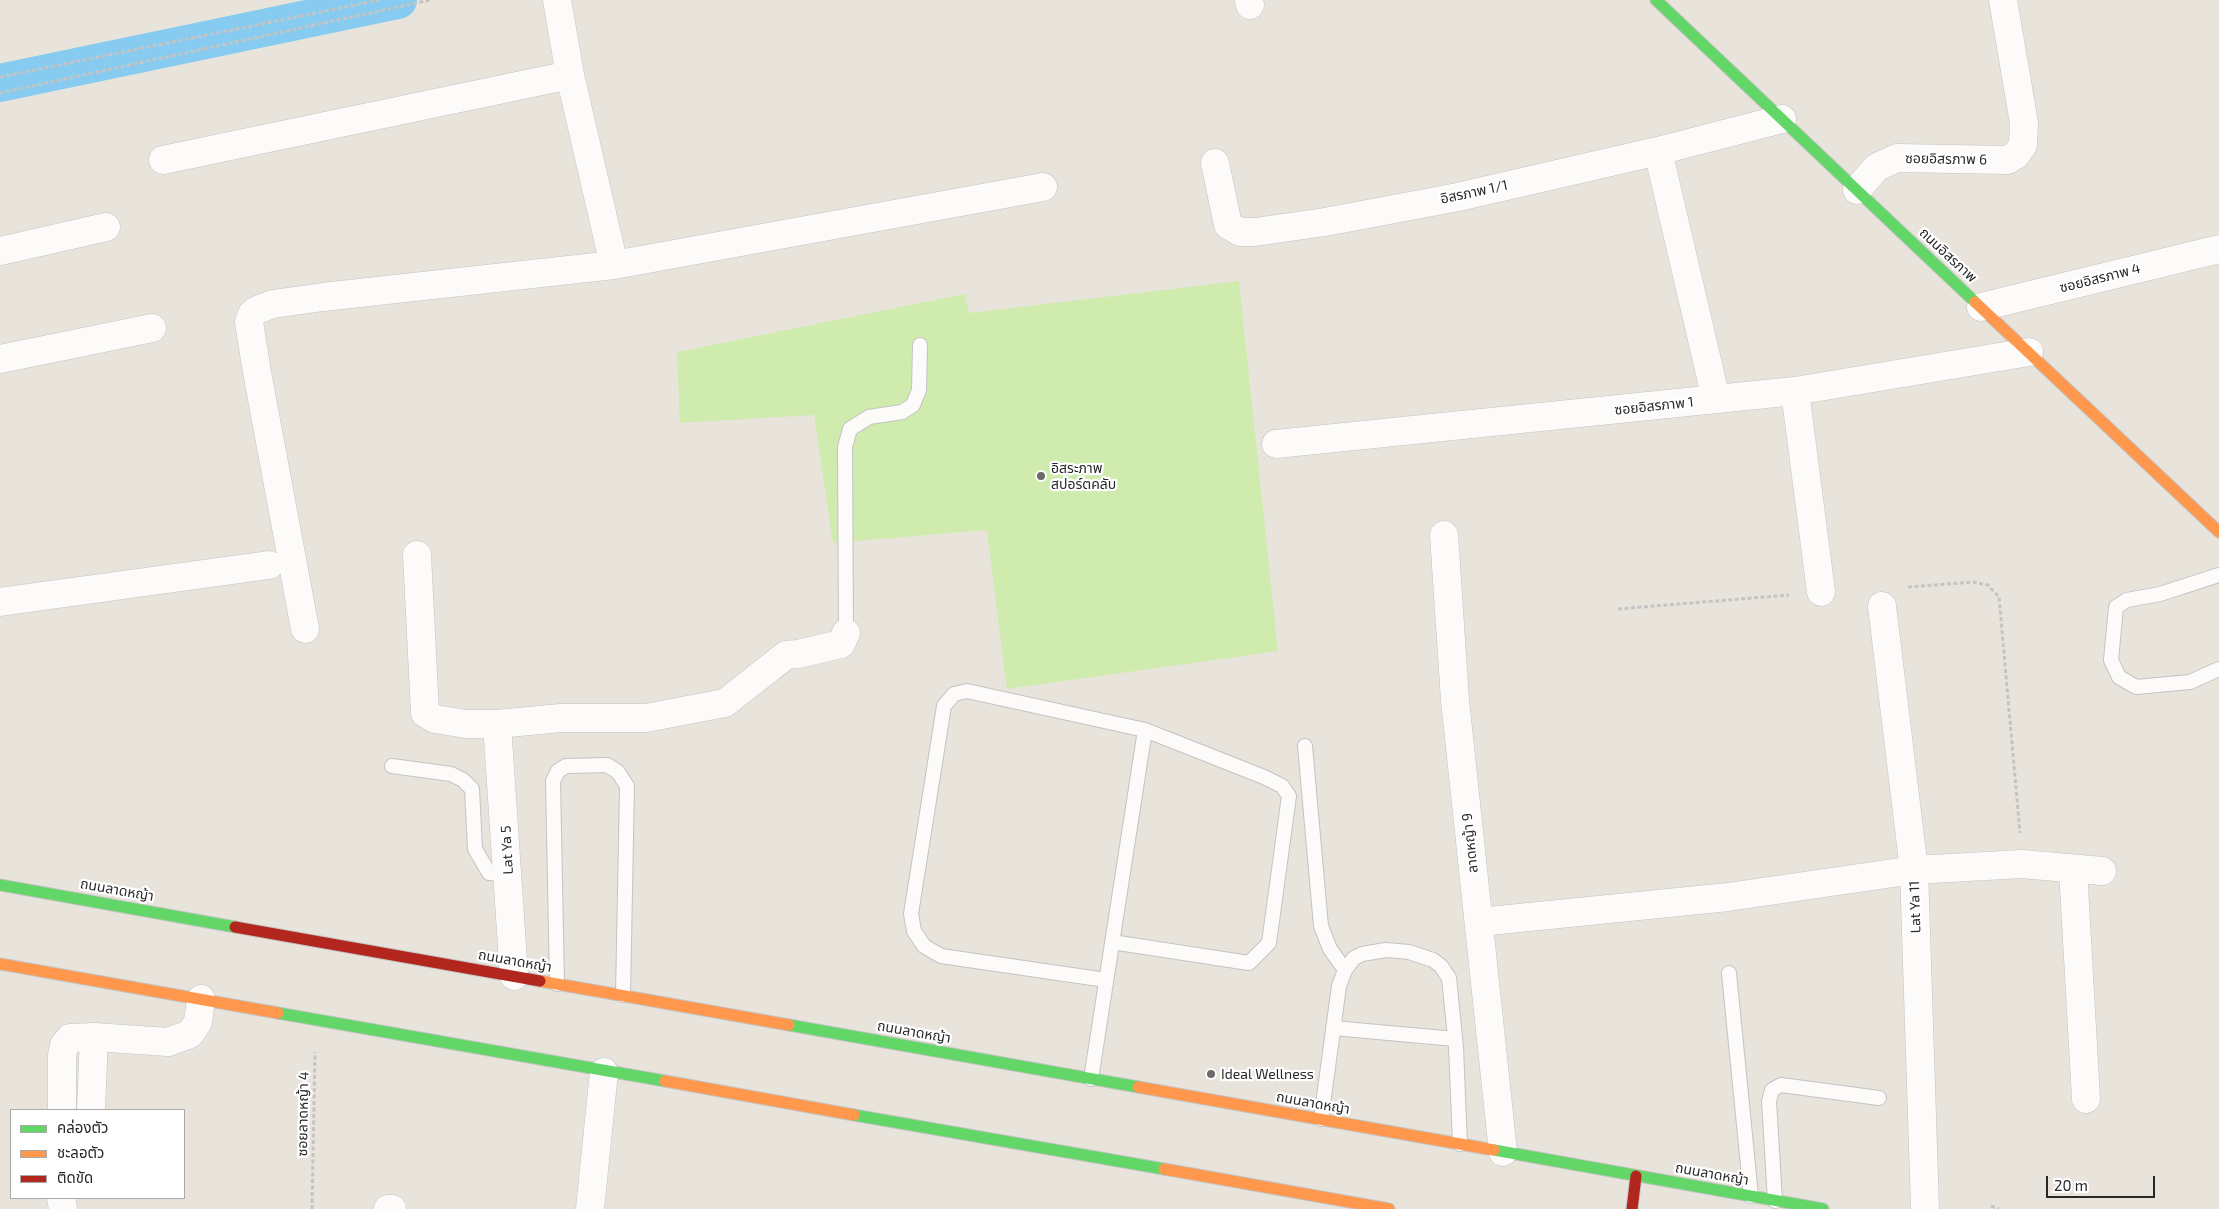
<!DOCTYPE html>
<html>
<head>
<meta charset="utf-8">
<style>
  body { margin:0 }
  #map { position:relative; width:2219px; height:1209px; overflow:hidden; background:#e8e4dc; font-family:"Exo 2","Noto Sans Thai",sans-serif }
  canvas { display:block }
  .legend { position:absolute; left:10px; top:1109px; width:175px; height:90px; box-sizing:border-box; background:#fff; border:1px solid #a9a9a9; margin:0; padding:6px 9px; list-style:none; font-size:15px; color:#282828 }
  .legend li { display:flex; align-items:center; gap:10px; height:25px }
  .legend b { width:25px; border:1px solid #a9a9a9 }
  .scale { position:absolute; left:2046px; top:1176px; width:109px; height:22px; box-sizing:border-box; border:2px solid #282828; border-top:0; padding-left:6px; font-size:15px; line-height:18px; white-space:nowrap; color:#282828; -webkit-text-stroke:4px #fff; paint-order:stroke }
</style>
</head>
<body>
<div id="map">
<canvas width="2219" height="1209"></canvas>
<ul class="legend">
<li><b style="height:6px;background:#63d668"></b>คล่องตัว</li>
<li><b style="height:6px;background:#ff974d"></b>ชะลอตัว</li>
<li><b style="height:6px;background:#b3261e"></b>ติดขัด</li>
</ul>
<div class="scale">20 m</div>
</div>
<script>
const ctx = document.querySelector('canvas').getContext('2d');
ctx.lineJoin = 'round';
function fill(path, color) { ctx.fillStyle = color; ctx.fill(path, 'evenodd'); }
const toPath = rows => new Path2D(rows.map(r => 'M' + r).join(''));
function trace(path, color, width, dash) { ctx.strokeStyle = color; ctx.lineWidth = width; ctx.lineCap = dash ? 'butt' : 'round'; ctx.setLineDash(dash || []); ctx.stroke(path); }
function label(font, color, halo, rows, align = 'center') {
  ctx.font = font + ' "Exo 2","Noto Sans Thai",sans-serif'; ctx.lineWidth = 4.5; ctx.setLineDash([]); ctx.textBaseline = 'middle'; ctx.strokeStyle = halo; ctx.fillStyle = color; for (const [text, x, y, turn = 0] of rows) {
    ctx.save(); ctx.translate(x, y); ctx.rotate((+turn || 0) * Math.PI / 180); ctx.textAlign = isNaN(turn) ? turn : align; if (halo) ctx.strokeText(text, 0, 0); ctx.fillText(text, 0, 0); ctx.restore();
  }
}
const pitch = toPath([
  [1239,281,1278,651,1007,689,987,530,833,543,814,415,680,423,677,352,965,294,969,313]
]);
const canal = toPath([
  [0,83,398,0]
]);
const path = toPath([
  [0,77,380,0],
  [0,93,430,0],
  [1908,587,1973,582,1988,585,1999,597,2020,833],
  [1618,609,1789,595],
  [1991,1206,1999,1209],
  [312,1209,315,1052]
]);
const lane = toPath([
  [2219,575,2160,594,2127,600,2116,607,2111,660,2119,677,2136,687,2190,682,2219,669],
  [846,633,845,447,850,429,869,417,902,412,913,405,919,390,920,345],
  [1305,746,1321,926,1330,949,1345,970],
  [392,766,451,774,463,780,472,789,475,849,489,873,508,874],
  [1729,973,1751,1196],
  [1106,980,941,956,924,946,914,931,911,914,944,706,954,694,967,691,1145,730,1264,777,1282,786,1289,796,1269,943,1249,963,1112,942],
  [557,984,553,781,558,771,566,766,607,765,618,772,627,786,623,995],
  [1333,1028,1455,1039],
  [1091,1079,1145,730],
  [1321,1119,1339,986,1345,970,1354,958,1362,954,1386,950,1409,952,1433,960,1441,966,1449,978,1456,1047,1460,1144],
  [1775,1201,1769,1101,1772,1090,1781,1085,1879,1098]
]);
const street = toPath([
  [557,0,570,75,614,265],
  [1249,0,1250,5],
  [1658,151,1716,399],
  [163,160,570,75],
  [1215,163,1228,225,1240,232,1255,232,1325,222,1458,197,1658,151,1782,119],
  [1857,190,1877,167,1897,158,2008,160,2016,155,2023,145,2024,123,2003,0],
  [0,251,106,227],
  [1981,307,2219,249],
  [0,359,152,328],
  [1795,391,1821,592],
  [1276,444,1795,391,2029,352],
  [1444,535,1455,700,1503,1152],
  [417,555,425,713,435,719,466,724,497,724,561,718,646,718,725,703,786,655,798,654,841,644,846,633],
  [0,602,269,565],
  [1882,606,1914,870,1925,1209],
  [305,629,257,372,249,322,252,314,257,310,273,304,323,297,614,265,1043,187],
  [497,724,514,976],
  [2073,869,2086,1099],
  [1479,922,1728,897,1914,870,2022,864,2102,871],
  [62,1110,62,1056,64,1045,70,1038,94,1037,168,1042,190,1034,198,1022,201,999],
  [91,1110,94,1037],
  [61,1198,63,1209],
  [388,1209,392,1209],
  [590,1209,604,1072]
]);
const fast = toPath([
  [1656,0,1975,302],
  [0,885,235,927],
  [278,1013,665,1081],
  [789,1025,1138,1087],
  [854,1115,1164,1169],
  [1494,1150,1823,1209]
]);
const slow = toPath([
  [1975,302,2219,532],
  [0,964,278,1013],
  [540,981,789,1025],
  [665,1081,854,1115],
  [1138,1087,1494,1150],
  [1164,1169,1389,1209]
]);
const jam = toPath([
  [235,927,540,981],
  [1632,1209,1636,1176]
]);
const markers = [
  [1041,476,5,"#6b6a67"],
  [1211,1074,5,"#6b6a67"]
];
const streetNames = [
  ["ซอยอิสรภาพ 6",1946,159,1],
  ["อิสรภาพ 1/1",1474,192,-12],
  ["ถนนอิสรภาพ",1948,255,43],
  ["ซอยอิสรภาพ 4",2100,278,-14],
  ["ซอยอิสรภาพ 1",1654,406,-6],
  ["ลาดหญ้า 9",1470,843,-96],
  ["Lat Ya 5",507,850,-93],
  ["ถนนลาดหญ้า",117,890,10],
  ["Lat Ya 11",1915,907,-92],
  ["ถนนลาดหญ้า",515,961,10],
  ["ถนนลาดหญ้า",914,1032,10],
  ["ถนนลาดหญ้า",1313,1103,10],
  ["ซอยลาดหญ้า 4",303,1114,-89],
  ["ถนนลาดหญ้า",1712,1174,10]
];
const poiNames = [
  ["อิสระภาพ",1051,468],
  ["สปอร์ตคลับ",1051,484],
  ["Ideal Wellness",1221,1074]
];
fill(pitch, '#cfecae');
trace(canal, '#88cbf1', 38);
trace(lane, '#c4c3c3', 16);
trace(street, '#c4c3c3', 29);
trace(fast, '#c4c3c3', 13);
trace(slow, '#c4c3c3', 13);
trace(jam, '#c4c3c3', 13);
trace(path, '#c5c4c3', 3, [4, 2.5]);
trace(lane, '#fcfbfa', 14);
trace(street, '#fcfbfa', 28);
trace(fast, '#63d668', 11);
trace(slow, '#ff974d', 11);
trace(jam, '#b3261e', 11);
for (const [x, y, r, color] of markers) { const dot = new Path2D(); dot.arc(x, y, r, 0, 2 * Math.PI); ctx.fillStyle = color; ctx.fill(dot); trace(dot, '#fff', 2); }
label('14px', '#282828', '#fff', streetNames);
label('14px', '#282828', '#fff', poiNames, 'left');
</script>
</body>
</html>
